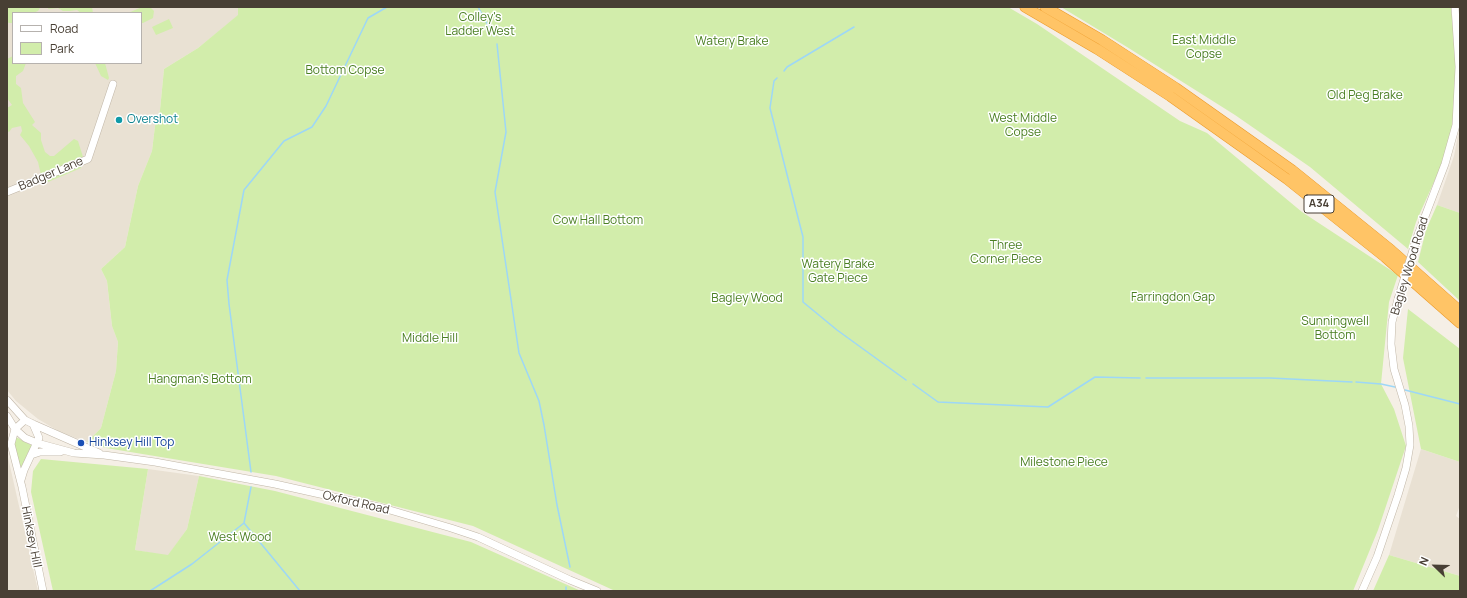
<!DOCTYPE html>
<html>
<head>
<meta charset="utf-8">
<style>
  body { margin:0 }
  #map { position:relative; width:1467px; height:598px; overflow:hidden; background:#f5efe6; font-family:Manrope,sans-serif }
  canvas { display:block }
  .frame { position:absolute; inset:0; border:8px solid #483f34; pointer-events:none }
  .legend { position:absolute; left:12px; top:12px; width:130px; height:52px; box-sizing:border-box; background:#fff; border:1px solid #b6b2ae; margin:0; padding:5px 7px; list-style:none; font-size:12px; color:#483f34 }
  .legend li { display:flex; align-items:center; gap:8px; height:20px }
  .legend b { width:20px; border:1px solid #b6b2ae }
  .north { position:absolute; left:1415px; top:546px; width:40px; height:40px; -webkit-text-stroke:3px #fff; paint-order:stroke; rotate:293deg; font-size:11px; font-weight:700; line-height:16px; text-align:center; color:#483f34 }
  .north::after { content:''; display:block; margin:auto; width:14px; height:18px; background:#483f34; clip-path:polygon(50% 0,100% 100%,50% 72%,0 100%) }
</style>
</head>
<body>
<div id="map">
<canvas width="1467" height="598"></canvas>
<div class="frame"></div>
<ul class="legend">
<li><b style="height:5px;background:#fff"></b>Road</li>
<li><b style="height:11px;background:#d2edab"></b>Park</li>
</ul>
<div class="north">N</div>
</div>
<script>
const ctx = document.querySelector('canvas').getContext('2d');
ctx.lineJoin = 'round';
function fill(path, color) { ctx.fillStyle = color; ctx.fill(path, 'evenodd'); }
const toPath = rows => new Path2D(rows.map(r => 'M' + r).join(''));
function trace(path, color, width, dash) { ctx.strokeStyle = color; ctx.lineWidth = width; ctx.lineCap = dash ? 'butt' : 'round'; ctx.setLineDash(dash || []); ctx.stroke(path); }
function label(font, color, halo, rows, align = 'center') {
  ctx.font = font + ' Manrope,sans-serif'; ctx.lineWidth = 3; ctx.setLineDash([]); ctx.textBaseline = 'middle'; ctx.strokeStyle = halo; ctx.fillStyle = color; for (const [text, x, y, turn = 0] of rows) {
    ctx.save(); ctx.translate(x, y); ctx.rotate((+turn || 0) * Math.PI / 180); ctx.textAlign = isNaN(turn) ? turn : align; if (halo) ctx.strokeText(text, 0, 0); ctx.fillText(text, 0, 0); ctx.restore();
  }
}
const residential = toPath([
  [7,7,238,7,239,15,198,48,164,69,160,110,155,126,152,151,138,186,125,247,101,269,107,281,112,326,118,342,116,371,101,428,87,442,60,432,38,419,16,401,7,390],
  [13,13,141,13,141,63,13,63],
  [1460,125,1460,213,1437,205,1454,156],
  [1421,449,1460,462,1460,505,1456,516,1460,519,1460,576,1389,555],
  [7,453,24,528,38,591,7,591],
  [148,469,199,476,187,529,168,556,135,550]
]);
const green = toPath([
  [7,7,34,7,40,8,38,11,33,13,13,13,13,23,9,23,7,22],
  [49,7,92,7,93,13,81,13,77,10,70,11,63,11,58,8,48,9],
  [142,7,150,7,154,11,153,18,143,23,141,23,141,13,128,13],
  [238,7,1008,7,1037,24,1180,121,1207,133,1302,212,1398,275,1389,302,1381,384,1394,409,1406,446,1378,530,1353,591,613,590,473,526,276,476,106,448,87,442,101,428,116,371,118,342,112,326,107,281,101,269,125,247,138,186,152,151,155,126,160,110,164,69,198,48,238,15],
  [1061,7,1451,7,1457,66,1453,126,1442,164,1416,222,1408,249,1310,167,1235,115,1127,47],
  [169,19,173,28,156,35,152,27],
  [13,56,13,63,26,63,23,71,16,76,16,84,21,88,23,103,35,122,32,125,41,133,41,140,45,152,50,156,54,156,74,139,78,141,83,157,81,168,48,182,41,175,38,162,29,146,20,135,22,131,21,126,12,128,9,132,7,131,7,108,12,105,7,98,7,59],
  [95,63,105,63,109,78,108,80,101,76],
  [1437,205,1460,213,1460,301,1418,262,1426,230],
  [1408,309,1460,349,1460,462,1421,449,1403,358],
  [16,437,33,446,22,467,20,468,14,446],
  [41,459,148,469,135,550,168,555,187,529,199,476,275,491,471,542,581,591,53,591,31,492,33,471],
  [1389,555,1460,576,1460,591,1373,591]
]);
const stream = toPath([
  [478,7,494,36],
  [497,44,506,132,495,192,519,353,539,401,544,425,557,505,570,567],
  [784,71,787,67,854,27],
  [777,78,774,81,770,108,803,237,803,302,837,330,906,380],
  [1146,378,1270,378,1352,382],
  [1356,382,1381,384,1395,387],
  [913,384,938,402,1048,407,1095,377,1140,378],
  [1405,390,1460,404],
  [251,472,229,304,227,280,244,190,284,141,312,127,326,106,368,18,387,7],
  [251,487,244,523,300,591],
  [150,591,192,564,244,523],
  [566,591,566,587]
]);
const minor = toPath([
  [7,192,88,159,113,84],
  [1416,240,1445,164,1456,125,1459,67,1455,7],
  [7,400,25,420,33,424,99,453],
  [7,416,15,429,25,438,37,443,74,453,104,455,155,462,275,484,383,508,451,528,478,537,570,580,597,591],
  [25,420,15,429,11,444,22,487,43,591],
  [31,455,40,452,60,452],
  [21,480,24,470,39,438,33,424],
  [1362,591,1377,557,1398,495,1406,468,1410,445,1409,426,1405,405,1394,369,1391,344,1392,322,1398,299]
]);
const highway = toPath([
  [1025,7,1097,49,1170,96,1287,179,1385,257,1460,323],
  [1045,7,1102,40,1176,88,1292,170,1391,250,1460,311]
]);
const minorBridge = toPath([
  [1398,299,1416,240]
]);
const markers = [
  [119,120,4,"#0f9aa8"],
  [81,443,4,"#1a4fb4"]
];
const shields = [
  [1319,204,30]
];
const shieldNames = [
  ["A34",1319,204]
];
const parkNames = [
  ["Colley's",480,18],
  ["Ladder West",480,32],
  ["East Middle",1204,41],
  ["Copse",1204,55],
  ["Watery Brake",732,42],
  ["Bottom Copse",345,71],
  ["Old Peg Brake",1365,96],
  ["West Middle",1023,119],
  ["Copse",1023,133],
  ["Cow Hall Bottom",598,221],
  ["Three",1006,246],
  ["Corner Piece",1006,260],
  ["Watery Brake",838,265],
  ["Gate Piece",838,279],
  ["Farringdon Gap",1173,298],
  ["Bagley Wood",747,299],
  ["Sunningwell",1335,322],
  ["Bottom",1335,336],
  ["Middle Hill",430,339],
  ["Hangman's Bottom",200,380],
  ["Milestone Piece",1064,463],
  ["West Wood",240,538]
];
const cultureNames = [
  ["Overshot",127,120]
];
const streetNames = [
  ["Badger Lane",51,174,-23],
  ["Bagley Wood Road",1410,266,-73],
  ["Oxford Road",356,503,13],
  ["Hinksey Hill",31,537,79]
];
const transitNames = [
  ["Hinksey Hill Top",89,443]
];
fill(residential, '#e9e1d3');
fill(green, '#d2edab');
trace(stream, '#9dd7f7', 1.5);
trace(minor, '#c1b7a8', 8);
trace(highway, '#ec9a29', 11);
trace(minor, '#fff', 7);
trace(highway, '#ffc466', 10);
trace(minorBridge, '#c1b7a8', 8, []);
trace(minorBridge, '#fff', 7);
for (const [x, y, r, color] of markers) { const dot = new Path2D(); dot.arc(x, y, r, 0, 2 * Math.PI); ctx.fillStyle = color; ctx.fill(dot); trace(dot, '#fff', 1.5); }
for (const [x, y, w] of shields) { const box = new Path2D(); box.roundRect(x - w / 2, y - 9, w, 18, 3); ctx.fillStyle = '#fff'; ctx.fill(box); trace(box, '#483f34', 1); }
label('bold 11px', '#483f34', null, shieldNames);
label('12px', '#4a7f22', '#fff', parkNames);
label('12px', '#0d838f', '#fff', cultureNames, 'left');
label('12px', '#483f34', '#fff', streetNames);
label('12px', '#164399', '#fff', transitNames, 'left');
</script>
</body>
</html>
